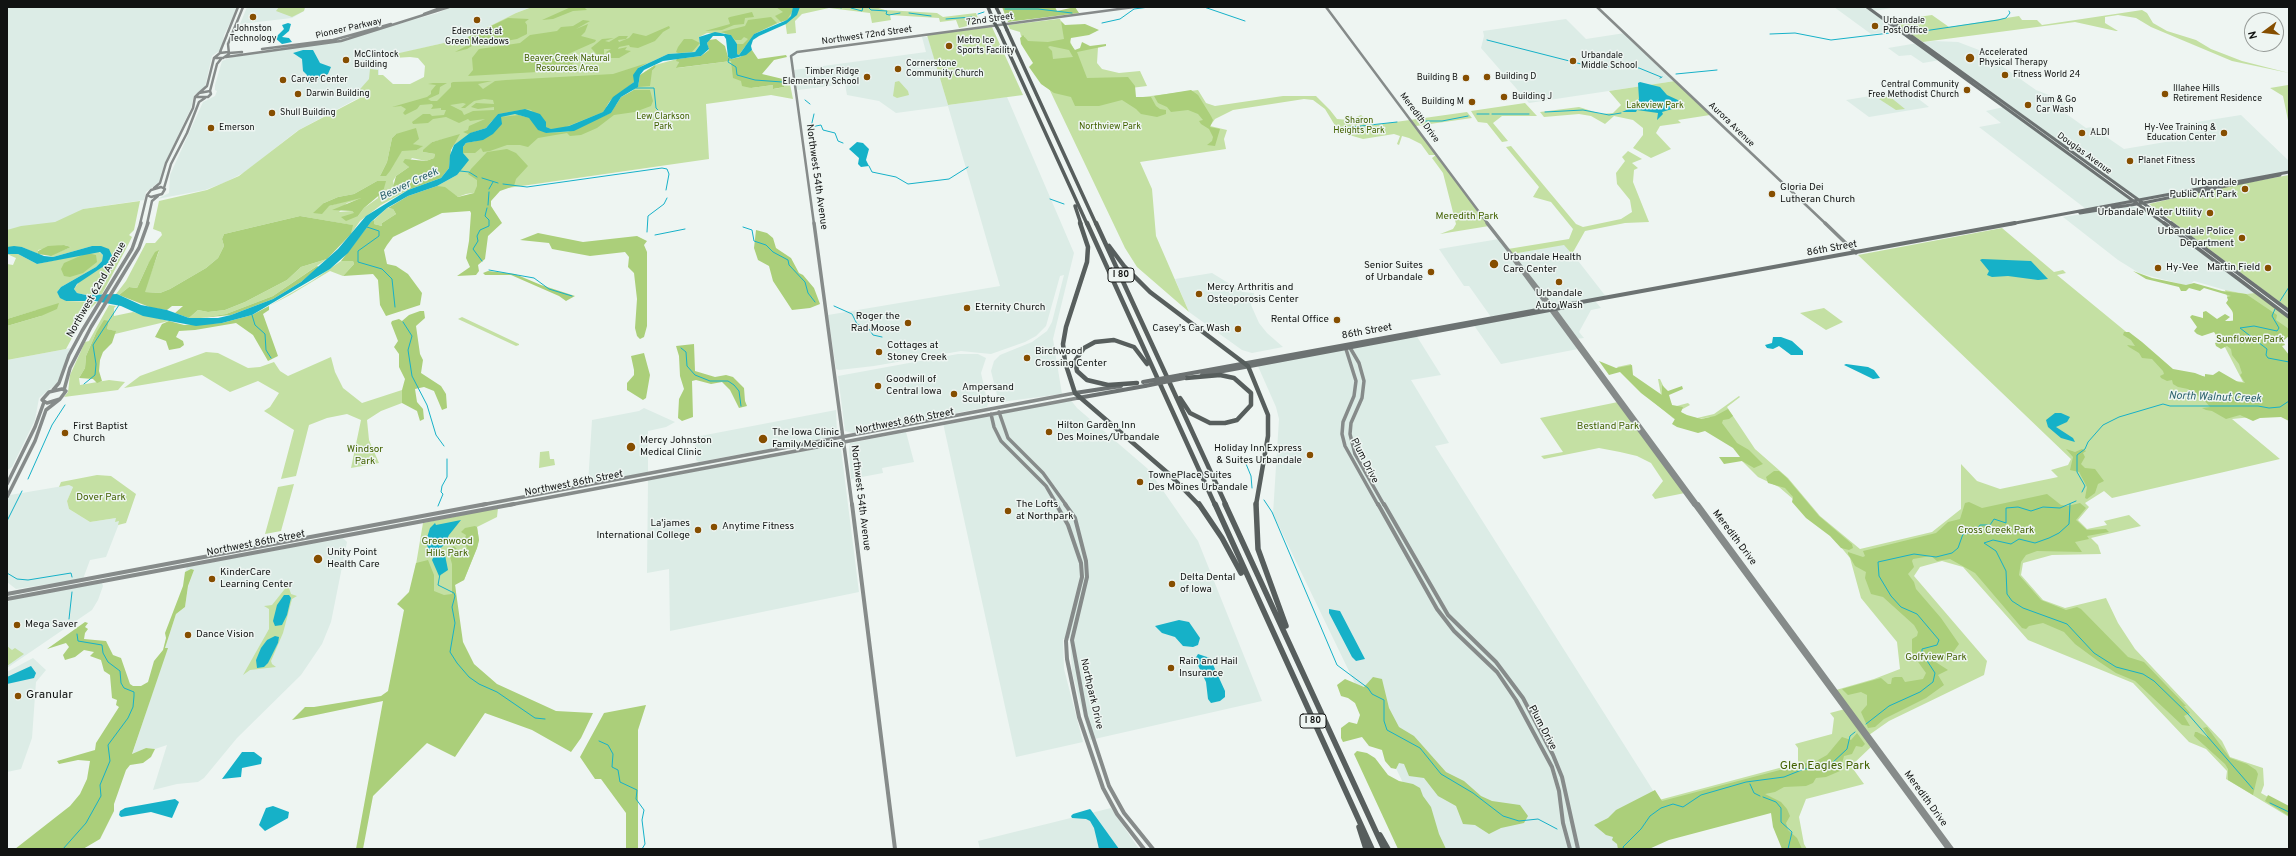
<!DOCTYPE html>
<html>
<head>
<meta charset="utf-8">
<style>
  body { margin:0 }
  #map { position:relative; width:2296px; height:856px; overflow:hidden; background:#eef5f2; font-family:Overpass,sans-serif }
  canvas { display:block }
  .frame { position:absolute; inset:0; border:8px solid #111312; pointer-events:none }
  .north { position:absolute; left:2244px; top:12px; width:40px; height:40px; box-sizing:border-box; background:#eef5f2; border:1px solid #969b98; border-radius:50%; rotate:255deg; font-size:11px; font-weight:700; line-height:16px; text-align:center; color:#111312 }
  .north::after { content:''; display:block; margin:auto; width:14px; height:18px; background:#864e00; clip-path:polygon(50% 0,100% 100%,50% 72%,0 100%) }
</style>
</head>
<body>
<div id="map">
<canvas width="2296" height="856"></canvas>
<div class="frame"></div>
<div class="north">N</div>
</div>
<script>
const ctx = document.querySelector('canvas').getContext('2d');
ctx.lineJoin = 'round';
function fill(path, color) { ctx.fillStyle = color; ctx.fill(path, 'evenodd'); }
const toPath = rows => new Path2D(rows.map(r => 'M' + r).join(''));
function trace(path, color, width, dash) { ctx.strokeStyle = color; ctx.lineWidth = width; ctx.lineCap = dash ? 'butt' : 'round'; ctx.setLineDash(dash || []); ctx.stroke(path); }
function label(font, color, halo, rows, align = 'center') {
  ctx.font = font + ' Overpass,sans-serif'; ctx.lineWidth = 3; ctx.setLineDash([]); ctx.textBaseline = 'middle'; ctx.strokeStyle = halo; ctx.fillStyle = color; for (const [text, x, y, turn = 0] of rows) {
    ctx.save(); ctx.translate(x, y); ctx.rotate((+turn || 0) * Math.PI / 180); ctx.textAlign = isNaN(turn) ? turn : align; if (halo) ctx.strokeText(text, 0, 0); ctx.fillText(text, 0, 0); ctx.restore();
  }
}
const built = toPath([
  [7,7,238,7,224,35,222,49,212,56,205,87,194,95,191,108,164,165,159,182,146,192,144,200,83,209,22,247,7,247],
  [247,7,305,7,304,11,292,18,240,24],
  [450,7,532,7,516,13,466,38,375,59,379,68,379,77,360,97,297,131,245,172,226,182,205,190,157,199,169,193,170,175,203,102,215,96,217,91,215,90,215,85,222,61,232,57,331,42,438,13],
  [1834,7,1889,7,1891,8,1873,11,1899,30,1871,34],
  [1566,19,1586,39,1625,33,1675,81,1529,103,1481,48,1484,36,1483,31],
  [922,37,928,37,948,105,1007,97,1074,253,1053,339,1062,394,1001,402,998,399,991,371,994,361,1000,355,1032,342,1047,331,1052,322,1064,275,1060,276,1046,326,1036,336,1025,342,991,354,961,351,874,366,839,370,836,369,828,315,1000,286,948,106,896,113,879,101,847,95,845,84,798,90,796,85,794,70,926,52],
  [1934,41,1958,42,1979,50,2036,90,2067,102,2061,110,2086,128,2092,127,2124,149,2195,137,2178,125,2241,115,2289,161,2289,172,2139,199,1923,42],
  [1918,43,1940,60,1923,63,1911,55,1899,56,1888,48],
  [1907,90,1929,107,1869,117,1846,100],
  [2004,107,2133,200,2086,209,1979,127,2001,123,1986,111],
  [2133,206,2148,213,2255,293,2246,294,2225,290,2194,281,2188,286,2139,273,2118,260,2063,217],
  [1499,239,1547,307,1491,317,1469,286,1464,286,1439,249],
  [1565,244,1607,298,1595,301,1601,308,1591,310,1579,332,1584,338,1576,339,1512,254],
  [1212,273,1243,292,1254,293,1251,305,1259,323,1267,333,1283,347,1252,353,1242,350,1189,312,1175,279],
  [1550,311,1578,349,1501,364,1473,324],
  [1416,335,1441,375,1411,380,1449,443,1435,446,1680,833,1621,849,1435,849,1273,514,1279,419,1276,407,1257,364],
  [71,348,57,383,39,398,35,420,12,467,7,470,7,360],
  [958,354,978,354,986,358,981,373,988,404,987,407,853,433,845,431,838,376],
  [1070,399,1077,408,1148,469,1198,541,1262,701,1090,740,1072,672,1070,638,1063,639,1064,669,1083,742,1016,757,943,423],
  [644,408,675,422,666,427,648,431,648,473,588,484,592,420,639,411],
  [836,410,837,432,833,437,699,462,696,460,695,437],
  [906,432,914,462,882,468,883,473,851,479,849,448,850,443],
  [836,445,841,449,859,592,670,631,669,569,647,573,648,480],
  [69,485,73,487,67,501,69,509,90,522,116,518,120,521,106,557,90,560,83,579,16,589,7,582,7,502,10,495],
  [343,538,347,542,331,622,322,644,301,675,237,738,204,778,198,782,177,784,153,790,167,745,155,749,146,748,132,755,167,648,165,648,176,614,185,607,188,587,194,570,185,572,187,567],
  [102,583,103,586,98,600,92,610,7,668,7,603,12,599],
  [33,658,46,670,36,682,32,738,21,769,7,772,7,672],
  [1111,808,1139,849,980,849,978,841]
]);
const green = toPath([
  [279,7,305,7,304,11,292,17,276,11],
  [532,7,875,7,885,10,937,13,943,17,976,13,980,23,959,28,956,20,940,22,939,18,890,15,891,20,872,23,870,13,829,8,802,14,795,21,796,33,787,34,785,20,754,34,747,47,737,44,724,33,707,33,699,37,700,45,695,52,668,54,638,68,634,82,537,112,490,121,454,145,453,137,432,142,423,152,435,154,434,158,426,161,412,158,407,164,409,167,396,176,393,181,395,190,408,190,381,205,360,221,351,234,352,225,300,216,224,234,222,239,224,246,218,258,206,268,170,289,160,293,144,292,159,251,148,264,137,288,129,287,119,295,116,294,126,281,146,243,155,243,162,235,161,232,153,229,159,201,207,190,239,176,299,130,360,98,354,96,369,79,370,69,378,70,378,75,383,75,393,84,410,84,424,77,425,66,418,58,410,57,394,58,386,56,466,38,516,13],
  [396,134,415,145,422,146,417,150,402,150,394,163,380,176,387,162,392,138],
  [377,181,378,198,364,208,358,216,352,211,339,212,347,203,363,198,358,197,329,206,324,203,338,197,354,194],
  [2142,10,2147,13,2153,23,2167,31,2196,40,2211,49,2242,61,2289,73,2232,61,2151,27,2136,18,2118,15,2105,17,2105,23,2118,31,2116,31,2075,22,1923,42,1891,21,1932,15,1949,27,2019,16,2022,20,2037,20,2042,25],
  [1058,19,1060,19,1074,50,1098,47,1097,63,1102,69,1119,73,1140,71,1147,86,1131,88,1135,98,1198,90,1206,103,1215,106,1283,96,1316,96,1330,110,1337,119,1349,120,1361,115,1374,125,1467,112,1472,118,1416,126,1489,226,1440,234,1453,229,1456,224,1443,173,1432,158,1436,155,1429,155,1421,144,1409,138,1402,136,1399,145,1397,144,1400,136,1394,134,1363,139,1339,132,1325,109,1313,100,1304,99,1233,110,1215,119,1210,126,1227,130,1224,139,1226,149,1140,162,1152,189,1156,236,1189,312,1137,267,1125,248,1024,36,1021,36,1020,32,1010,29,1008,25],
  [992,27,1023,95,948,105,927,35],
  [677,59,679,62,677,68,731,61,739,79,751,88,773,85,774,89,784,87,784,83,789,79,793,99,771,95,706,104,709,159,466,194,458,197,437,186,457,175,463,153,501,119,618,105,656,67,655,65],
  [899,81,908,91,909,95,897,98,893,96,895,82],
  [1675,81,1710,115,1678,120,1681,123,1660,126,1656,133,1671,149,1651,158,1633,148,1643,135,1643,128,1633,120,1614,116,1605,124,1591,116,1579,114,1544,117,1540,112,1579,107,1601,114,1613,113,1621,105,1609,91],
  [2289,82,2289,125,2283,96,2270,88,2288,85],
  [1889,96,1905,109,1896,110,1879,99],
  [1525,103,1537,116,1502,116,1493,123,1508,141,1502,142,1487,123,1478,122,1471,111],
  [1511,146,1576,224,1583,227,1621,219,1632,212,1630,200,1617,184,1616,173,1625,161,1622,157,1628,151,1642,159,1632,163,1638,168,1634,170,1633,182,1649,222,1625,223,1585,231,1572,254,1564,245,1512,254,1508,249,1569,239,1573,229,1551,202,1533,197,1539,187,1506,147],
  [2289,175,2289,309,2149,204,2218,188],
  [140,201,134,230,129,235,132,237,128,245,102,294,86,295,77,293,74,289,79,282,112,256,92,246,53,257,49,256,71,247,64,245,38,250,38,254,22,247,7,247,7,230,21,226,55,222,83,209],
  [387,208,393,209,396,214,382,223,382,226,374,224,374,220],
  [2002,228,2054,272,2063,270,2066,273,2057,275,2175,372,2243,382,2213,324,2235,320,2225,290,2246,294,2255,293,2289,318,2289,328,2282,329,2274,339,2282,414,2232,419,2280,459,2112,498,2104,491,2085,503,2089,507,2078,520,2087,529,2107,525,2104,521,2129,515,2141,526,2091,538,2098,545,2101,554,2052,555,2023,563,2021,575,2043,600,2065,608,2106,598,2118,623,2135,649,2222,741,2230,757,2263,768,2264,785,2261,793,2289,809,2289,817,2226,779,2227,771,2206,749,2189,742,2133,683,2028,640,1963,567,1942,561,1920,567,1914,576,1987,661,1984,675,1889,721,1869,735,1836,690,1874,679,1900,669,1897,642,1861,598,1850,558,1830,534,1793,499,1779,487,1758,477,1740,459,1743,458,1710,417,1679,423,1645,395,1617,367,1631,364,1632,375,1644,386,1661,395,1658,379,1660,379,1673,407,1688,403,1690,405,1679,411,1686,416,1697,418,1714,414,1739,396,1740,397,1727,407,1755,449,1788,478,1820,516,1860,549,1932,532,1961,509,1961,464,1977,481,2000,489,2058,477,2051,470,2068,465,2071,459,1858,255],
  [93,252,99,252,103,255,102,261,96,267,61,287,57,292,66,301,97,302,84,315,78,318,77,320,80,322,79,325,66,349,7,360,7,326,41,316,37,310,7,319,7,264,13,265,16,258,7,254,18,254,37,264],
  [327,259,273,296,226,314,201,318,189,318,198,310,208,312,225,310,245,302,287,280,301,267],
  [341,261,353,261,354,264,343,276,330,271,290,295,269,306,312,281],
  [109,305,116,306,114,308,114,316,133,312,169,321,115,334,115,331,107,329,109,321,96,333,86,356,85,368,79,378,80,385,109,380,125,382,118,390,64,397,68,392,70,375,85,342,89,341],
  [1824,308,1843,322,1826,330,1800,313],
  [462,317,519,344,519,345,516,346,458,319],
  [206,352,218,353,248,368,260,367,274,362,280,371,288,376,331,357,335,372,343,388,362,403,402,390,402,403,381,411,367,420,369,440,379,463,351,468,361,420,347,414,327,418,309,425,296,476,281,479,294,430,264,411,270,407,279,393,258,381,230,392,202,375,124,388,140,376],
  [1618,402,1685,493,1655,499,1652,495,1663,481,1651,463,1637,456,1620,452,1599,448,1544,459,1541,456,1563,452,1540,418],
  [549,451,550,459,554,459,555,465,539,468,540,452],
  [97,475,111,476,136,494,126,523,118,525,119,521,115,522,116,518,90,522,69,509,67,501,73,487,69,485,59,487,61,482],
  [294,484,281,531,265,534,278,487],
  [498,508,497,517,477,527,479,540,477,548,464,580,455,584,456,596,410,600,423,523],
  [288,585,291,594,297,596,292,599,283,633,271,661,272,664,276,667,250,670,243,675,269,629,269,609,264,606,272,605],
  [267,640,278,643,266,665,256,660],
  [7,646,12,650,15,648,24,654,7,666],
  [1845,709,1872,746,1851,766,1864,784,1806,799,1799,817,1804,844,1807,849,1799,849,1772,808,1680,833,1659,800,1798,763,1798,748,1795,744,1832,734,1834,718,1830,713]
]);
const forest = toPath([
  [571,7,584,7,587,10,573,11,553,19,542,20],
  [776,7,793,7,793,10,787,20,781,22,775,16,783,12],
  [1002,7,1055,7,1057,11,1075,7,1079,13,1008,22],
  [752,12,754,17,745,18,744,24,734,25,722,30,705,31,730,24,728,18,730,17],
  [771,17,777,23,754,34,739,55,737,54,737,44,743,44,748,39,744,37,741,40,735,40,731,35,721,32,745,26,748,20],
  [508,18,529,19,525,22,527,25,527,34,517,39,483,45,475,44,467,49,455,52,466,46,469,43,468,37],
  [583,20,590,21,576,29,588,24,585,32,581,36,596,40,595,42,568,54,566,60,574,59,575,61,572,64,572,70,468,76,473,70,472,58,479,49,520,43,530,35,557,31,561,27,573,26],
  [1061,21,1065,25,1085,24,1099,30,1089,35,1071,38,1070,43,1075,50,1080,48,1082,42,1090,46,1106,44,1106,46,1077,52,1087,78,1128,77,1135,86,1136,97,1151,97,1156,106,1160,109,1166,110,1166,114,1157,117,1141,114,1136,109,1122,100,1099,106,1075,106,1071,97,1054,93,1041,84,1029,67,1033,63,1021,44,1020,38,1023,35,1028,41,1048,42,1064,39],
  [1050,46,1069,50,1073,57,1053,59,1052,51,1048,47],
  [669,26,670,28,663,32,655,41,638,48,630,47,629,45,619,47,618,49,627,47,625,50,631,51,619,58,611,58,606,52,611,49,604,49,604,57,600,58,591,48,602,39,614,38,605,41,609,42,619,36,628,36,626,39,618,40,619,42,629,38,633,33,646,36],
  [684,39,692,39,700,43,692,52,678,53,676,52,678,47],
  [716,39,725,46,728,57,731,59,740,57,752,50,758,59,786,55,787,57,774,60,762,74,787,80,784,83,784,87,773,89,773,85,751,88,742,86,741,81,733,78,731,61,676,68,679,62,676,61,677,59,701,56,709,50,707,43,709,40],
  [647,63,638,68,634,82,610,101,603,112,563,128,551,129,546,127,545,124,531,110,525,109,498,114,486,128,468,134,463,132,468,130,469,126,485,119,470,121,468,119,459,123,446,117,433,119,428,123,413,124,412,122,423,114,430,114,432,116,444,115,446,110,441,110,441,108,431,109,433,106,432,104,420,105,417,109,405,115,403,113,406,109,401,106,392,107,427,97,431,94,431,91,436,85,428,84,433,83,447,83,440,87,439,94,428,99,431,101,437,101,451,87,451,83,453,82,492,81,478,84,483,89,495,81,506,80,613,74],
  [484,99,493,100,494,104,476,103,471,107,478,109,494,107,494,110,473,111,464,115,462,111,450,105,463,103,466,104,461,108,465,108,474,101],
  [655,65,656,67,652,71,650,86,638,87,640,75],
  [634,90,650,90,653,101,651,106,635,112,614,115,597,128,581,135,570,136,567,133,538,138,528,147,520,145,507,145,490,151,483,152,481,148,475,153,463,153,463,147,466,143,476,141,498,128,501,117,519,115,529,118,546,133,568,132,611,113,621,97],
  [1191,90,1198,95,1211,116,1213,120,1210,127,1220,129,1215,146,1207,145,1212,141,1213,137,1209,129,1201,124,1199,121,1203,120,1198,114,1188,110,1171,112,1167,107,1158,103,1154,96],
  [416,128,419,139,413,144,423,146,417,150,402,151,390,171,386,176,380,176,387,162,392,138,396,134],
  [460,134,451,150,449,168,441,178,408,190,395,190,393,187,396,176,409,167,403,162,405,159,426,161,434,158,435,154,423,152,423,150,432,142],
  [507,149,516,153,528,166,516,179,514,186,500,191,491,201,491,206,502,223,488,236,485,259,478,265,479,271,476,275,457,276,470,267,466,258,469,241,471,213,470,211,442,213,393,237,387,245,384,250,387,264,396,266,408,274,422,293,420,305,386,316,380,305,378,280,373,274,343,276,354,264,353,261,341,261,371,222,374,220,374,224,382,226,382,223,396,214,393,209,388,208,408,196,437,186,445,187,458,197,474,193,477,186,477,180,468,174,471,169,487,152],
  [377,181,386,181,383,192,364,208,358,216,346,221,341,217,354,213,352,211,332,210,361,198,329,206,322,214,313,213,324,203,338,197,354,194],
  [300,216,353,225,351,234,327,259,301,267,287,280,245,302,225,310,208,312,198,310,189,318,175,313,183,306,172,306,167,310,152,308,119,295,129,287,137,288,148,264,155,252,159,250,145,292,160,293,170,289,206,268,218,258,224,246,222,239,224,234],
  [756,230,767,233,773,238,776,248,791,258,799,273,803,275,814,288,820,304,810,308,792,310,773,281,769,266,758,260,754,248],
  [538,233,583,242,637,236,647,241,644,245,647,252,647,326,644,337,640,339,637,336,635,328,637,299,634,273,628,267,629,257,625,252,590,256,552,249,549,243,520,240],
  [64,245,71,247,51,256,38,254,38,251,48,246],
  [87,253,96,255,97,262,83,273,70,277,64,276,61,269,64,263],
  [317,266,319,267,301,282,273,299,231,315,201,318,226,314,273,296],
  [488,271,515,274,541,285,575,296,566,301,559,296,511,275,485,275,483,273],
  [2133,271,2152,278,2186,285,2194,283,2222,291,2246,294,2277,315,2276,320,2289,329,2289,336,2283,341,2285,345,2282,346,2289,355,2289,421,2281,417,2260,418,2253,421,2240,415,2226,419,2212,411,2206,410,2202,408,2210,407,2205,401,2188,389,2178,387,2173,384,2172,380,2167,381,2161,378,2160,376,2164,374,2163,371,2152,359,2142,358,2139,353,2129,347,2127,345,2135,346,2131,340,2123,335,2124,332,2129,332,2142,342,2173,369,2195,373,2205,377,2205,374,2213,375,2219,371,2238,382,2245,383,2240,375,2242,373,2239,364,2232,355,2231,349,2227,346,2221,349,2216,346,2215,343,2220,341,2214,332,2202,336,2197,334,2194,331,2197,327,2190,317,2192,315,2203,318,2203,312,2206,311,2217,319,2225,314,2230,317,2225,321,2233,321,2233,312,2226,303,2228,300,2227,297,2231,296,2204,288,2200,291,2189,288,2186,291,2181,291,2179,287,2146,279],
  [59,303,57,309,41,316,7,326,7,319],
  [269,306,269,310,263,314,278,356,268,361,253,335,236,323,195,330,179,331,176,337,183,341,184,345,180,348,169,350,166,341,155,337,162,324,169,321,184,325,222,323,252,315],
  [420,311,424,311,425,318,416,326,420,354,423,360,421,373,441,386,446,394,447,408,442,410,434,391,424,387,415,389,417,402,423,409,424,419,420,421,417,411,402,403,402,390,405,379,399,367,399,354,394,347,398,341,391,323,392,321,399,319,402,321,409,315],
  [104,320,109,321,107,329,116,331,112,343,103,352,100,360,99,371,102,381,97,383,93,379,79,378,85,368,86,356,96,333],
  [694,344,695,371,715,377,726,375,733,377,744,388,745,401,747,406,739,408,730,390,722,382,711,384,696,380,692,381,693,417,682,421,678,418,679,399,684,389,680,376,679,356,676,346],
  [644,353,650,375,646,398,643,400,627,390,627,383,634,375,634,370,631,356],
  [1599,361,1616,368,1632,365,1633,375,1662,395,1662,385,1668,391,1682,386,1683,389,1669,395,1672,405,1683,407,1681,412,1687,415,1701,419,1715,416,1728,409,1733,416,1729,419,1723,420,1722,423,1737,443,1749,450,1763,464,1754,468,1742,461,1724,464,1719,457,1740,457,1733,448,1705,431,1698,433,1677,427,1672,424,1675,419,1641,393,1620,372,1609,375],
  [2066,449,2075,452,2082,449,2086,451,2083,453,2085,457,2081,464,2085,468,2095,469,2104,481,2098,484,2095,493,2087,499,2085,498,2087,487,2079,472,2070,470,2073,457],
  [1774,471,1779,471,1787,478,1819,516,1852,544,1853,548,1849,550,1841,548,1830,536,1806,518,1792,502,1793,497,1785,488,1768,483,1766,477],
  [2047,494,2061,505,2067,506,2080,503,2086,508,2076,520,2087,530,2106,529,2109,532,2087,536,2089,539,2075,542,2082,552,2037,551,2026,555,2021,562,2019,575,2041,600,2066,610,2077,607,2081,609,2128,657,2144,662,2186,706,2184,706,2190,713,2184,716,2190,726,2182,725,2135,681,2116,673,2098,661,2075,644,2064,632,2043,623,2029,626,2026,629,2022,628,1975,573,1950,559,1937,561,1931,556,1913,559,1912,561,1914,567,1908,574,1914,582,1916,589,1941,618,1959,644,1951,655,1942,660,1932,657,1916,657,1912,654,1912,639,1917,636,1918,632,1914,625,1883,597,1871,594,1865,578,1866,572,1855,566,1848,554,1848,552,1863,557,1865,556,1863,551,1936,533,1948,522,1960,519,1965,503,1969,502,1982,508],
  [475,526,477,527,479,540,477,548,464,580,455,585,463,642,474,664,497,684,556,711,593,713,581,738,571,752,532,730,485,713,455,757,427,743,373,796,363,849,356,849,383,701,292,720,305,707,314,707,381,696,388,691,404,610,397,604,409,592,416,563,428,560,434,575,434,591,444,595,452,594,452,564,448,550,454,546,460,552,467,548,464,542,466,535,461,532,465,528],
  [191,569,194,570,188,586,185,607,176,614,165,648,168,648,132,754,146,748,155,749,151,757,143,763,130,765,126,770,114,804,114,811,100,839,83,849,15,849,70,806,80,794,87,779,90,761,78,760,59,764,57,761,95,750,96,743,119,707,116,705,117,700,112,698,110,675,104,671,101,660,90,656,94,652,84,650,75,657,65,660,63,655,69,647,66,643,47,649,85,622,88,623,85,627,88,629,85,633,84,639,106,641,113,655,121,658,130,684,133,686,141,686,148,682,154,661,163,650,166,638,165,633,183,586,185,572],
  [1916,659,1931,659,1948,670,1938,675,1944,685,1926,698,1884,719,1875,727,1868,728,1861,712,1867,705,1867,695,1861,692,1848,695,1842,689,1881,678,1888,684,1891,684,1892,678,1895,677,1902,677,1905,682,1923,679,1926,673],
  [1373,677,1382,679,1389,708,1399,727,1414,736,1446,772,1464,781,1481,796,1492,801,1520,805,1528,816,1524,823,1501,828,1489,834,1475,825,1463,824,1456,806,1438,796,1424,778,1409,776,1404,764,1399,763,1396,769,1391,768,1385,761,1382,750,1369,746,1362,737,1343,742,1341,738,1341,728,1349,722,1357,724,1360,715,1355,703,1348,698,1341,696,1337,685,1345,679,1364,687],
  [646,705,638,730,638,849,626,849,626,813,601,779,595,779,580,757,604,713],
  [2207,727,2230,758,2247,764,2256,770,2258,774,2253,795,2228,780,2228,769,2225,764,2194,736,2195,732,2197,732,2209,738,2203,728],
  [1857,733,1865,744,1862,747,1856,746,1852,754,1844,756,1840,771,1826,777,1816,778,1813,783,1806,786,1784,787,1775,792,1765,794,1781,802,1787,809,1790,816,1786,823,1788,830,1797,838,1802,849,1782,849,1773,827,1771,813,1669,840,1649,849,1618,849,1617,844,1612,840,1613,837,1606,835,1594,825,1608,818,1616,810,1655,790,1662,801,1799,765,1800,762,1811,764,1827,755,1842,737,1851,740],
  [1357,751,1367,753,1375,758,1388,775,1399,781,1413,784,1420,788,1423,796,1431,807,1439,834,1446,849,1398,849,1354,754],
  [2268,795,2289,806,2289,816,2265,801]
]);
const water = toPath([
  [793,7,800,7,797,15,786,24,759,36,753,40,751,46,752,50,746,55,731,59,728,57,726,39,724,36,713,36,707,43,709,49,701,56,663,61,644,70,640,75,638,87,621,97,611,113,574,131,546,133,538,130,529,118,515,114,501,117,502,124,493,134,483,140,466,143,463,147,463,153,469,160,457,175,437,186,408,196,387,208,371,222,348,253,330,269,252,315,222,323,196,326,143,316,121,306,95,301,66,301,60,298,57,292,61,287,96,267,102,261,103,255,100,252,37,264,18,254,7,254,7,247,14,246,22,247,44,256,53,257,92,246,101,246,109,249,112,256,110,262,77,284,74,289,77,293,86,295,117,294,141,305,167,310,189,318,218,318,231,315,273,299,301,282,338,249,366,216,408,190,441,178,449,168,450,155,454,145,470,133,486,128,498,114,525,109,540,114,546,122,546,127,551,129,569,126,603,112,613,97,634,82,633,75,638,68,668,54,695,52,700,45,699,37,715,32,731,35,737,44,737,54,739,55,754,34,787,20,791,16],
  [288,23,291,24,289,31,282,37,289,38,292,42,282,44,275,38,284,29,282,25],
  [303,50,313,50,320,63,331,67,328,74,312,83,307,83,305,80,307,75,303,71,302,59,293,53],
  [1640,82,1660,87,1667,95,1680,101,1677,102,1679,107,1662,112,1663,114,1657,120,1658,113,1637,110,1636,112,1622,112,1633,107,1639,99,1638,83],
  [857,142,863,143,869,149,866,160,869,166,861,167,858,164,859,158,849,149],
  [1982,259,2031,261,2048,279,2038,280,2008,276,1992,277,1987,275,1989,271,1980,260],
  [1773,337,1781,337,1792,341,1803,351,1803,355,1791,355,1779,346,1773,349,1767,348,1765,345,1772,343],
  [1846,364,1868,367,1874,370,1880,378,1873,379,1844,365],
  [2055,413,2061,413,2070,417,2067,422,2056,427,2073,438,2075,442,2061,438,2048,427,2046,420],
  [461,520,449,535,444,545,433,555,430,555,426,541,430,528,435,523,436,525],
  [445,555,448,570,439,576,432,560,434,556],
  [284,595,289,595,291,598,287,615,282,625,275,626,273,621,277,605],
  [1329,609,1340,611,1365,659,1356,661,1352,657,1329,613],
  [1179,620,1189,622,1200,638,1198,645,1193,647,1183,646,1175,637,1162,633,1155,626],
  [275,636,279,637,278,643,268,663,264,667,257,668,256,660,261,648,267,640],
  [1198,654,1210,658,1225,691,1225,697,1220,701,1211,703,1208,699,1206,682,1195,659],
  [31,666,36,673,34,678,7,684,7,677],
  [242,752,254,752,262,758,261,764,242,768,241,777,222,779],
  [175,799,179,802,172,818,151,812,121,817,119,815,120,811,125,808],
  [273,806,289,812,288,818,265,831,259,825,266,808],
  [1090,809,1091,810,1119,849,1099,849,1094,828,1090,821,1086,819,1072,818,1071,816,1073,814]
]);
const stream = toPath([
  [839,7,841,8],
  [868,7,871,10,887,11,886,14,889,15,900,13],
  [1150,7,1152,7],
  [1204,7,1245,21],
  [851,8,862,11,863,7],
  [1005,9,1038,9,1072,13],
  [909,13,931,16],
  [978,14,984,12],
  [946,19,972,17],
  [1102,23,1120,19,1134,9,1149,7],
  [1911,30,1917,32,1998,20,2006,18,2010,13,2009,11],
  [1770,34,1795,33,1831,40,1898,32],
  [1487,40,1593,67,1622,66],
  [729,58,728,62,736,67,737,75,755,80,782,82],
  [1625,66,1639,68,1661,77],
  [1676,74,1717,70],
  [1660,78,1662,77],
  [636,88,654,88,656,108,658,110],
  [805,100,810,104],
  [1545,112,1583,110,1609,115,1621,113],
  [814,114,811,127,821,125,823,130,835,133,838,141,843,143],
  [1477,114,1489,114],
  [1492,114,1529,114],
  [1418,121,1442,121,1468,116],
  [1343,128,1397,122],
  [869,166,872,172,896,177,908,184,949,179,968,167],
  [460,171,469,172,477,177],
  [482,178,498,183],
  [503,184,527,187,662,168,667,169,669,174,666,190],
  [489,189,493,182],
  [1050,199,1064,204],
  [488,205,489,192],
  [367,227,379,231,379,236,358,251,358,262,382,269,392,279,395,307],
  [743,227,752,230,754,241,766,245,773,252,788,260,789,265,805,282,808,293,815,302],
  [647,232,648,216,664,204,667,198],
  [655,235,685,229],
  [482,261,473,249,478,241,477,236,480,230,489,226,489,220,485,216,487,208],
  [489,270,534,278,549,289,572,296],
  [2280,301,2289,287],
  [834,306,852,314,857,324,869,329,873,335,882,337],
  [2275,309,2272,316,2279,328,2277,331,2254,326,2240,328,2267,349,2266,355,2268,358,2289,362],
  [252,315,255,325,265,334,266,350,271,358],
  [403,322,412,336,408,350,412,376,427,405,436,435,444,446],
  [681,348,686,352,687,366,695,375,710,381,728,381,734,385,739,391,741,406],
  [84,384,95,375,96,364,93,345,119,305],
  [1244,459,1251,476,1252,488],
  [28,479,52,425,65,405],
  [2082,492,2085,486,2077,472,2077,455,2085,449,2088,442,2103,425,2119,417,2163,404,2170,406,2258,406,2269,408,2280,407,2289,401],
  [1264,500,1272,512,1337,665,1368,688,1372,694,1384,700,1384,721,1387,730,1420,748,1441,774,1473,793,1503,816,1519,821,1538,819,1557,829],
  [2070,504,2069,524,2059,533,2049,538,2035,543,2019,539,2011,544,1993,540,1984,543,1996,551,2006,571,2007,594,2012,601,2023,608,2067,624,2094,653,2116,667,2143,674,2154,681,2188,714,2253,789],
  [438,506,443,494,441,492,442,486,447,477,447,459],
  [7,521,22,491],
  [7,573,17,579,28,580,71,573,72,577],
  [440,574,438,585,454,593,455,596,452,607,455,623,450,652,457,663,469,677,479,684,497,692,535,718,545,719],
  [69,619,72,592],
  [1866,724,1889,706,1920,692,1933,682,1935,673,1922,653,1922,649,1937,645,1939,640,1917,614,1901,607,1891,596,1879,576,1878,562,1914,554,1936,557,1952,553,1958,548,1963,534,1976,531,1980,525,1990,525,1994,519,2006,523,2006,508,2018,507,2031,511,2043,507,2060,508,2076,501],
  [599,741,608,745,613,754,612,767,618,770,620,782,637,790,636,799,644,810,642,820,645,844,642,849],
  [1750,784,1754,793,1760,796],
  [1763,797,1776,802,1781,808,1781,822,1792,832,1788,849],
  [2270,803,2289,812],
  [63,849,86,823,101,796,100,785,110,761,108,745,128,718,133,707,134,696,134,692,124,688,121,683,120,671,108,662,103,653,102,645,78,641,77,634],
  [1624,849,1623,847,1641,829,1650,816,1661,808,1673,804,1683,807,1701,795,1746,782,1784,777,1804,769,1819,768,1831,764,1847,749,1850,736,1855,732]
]);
const secondaryFar2 = toPath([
  [1326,7,1488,224],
  [1597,7,1826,224],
  [424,14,443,7],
  [262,49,333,40,391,24],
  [220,52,238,7],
  [228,52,220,53,214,58,223,58,229,54,228,44,243,7],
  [229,53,242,52],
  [226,57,341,41,449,7],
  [210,91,211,94,208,97,195,97,199,93,210,91],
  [210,91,217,64,221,59],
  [199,93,207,86,214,58],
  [161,187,165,189,162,194,151,197,147,195,151,190,161,187],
  [154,188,160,183,166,163,193,108,195,97],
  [164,188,171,164,187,133,199,102,205,98],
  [140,224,147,195],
  [147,224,152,201,158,196],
  [814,224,791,56,797,52,1134,7]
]);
const secondaryFar1 = toPath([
  [814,223,852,505],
  [1487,223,1552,306,1698,505],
  [1825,223,1856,253],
  [1511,256,1694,505],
  [1345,346,1356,381,1354,396,1343,422,1342,434,1345,446,1378,505],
  [1349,346,1359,363,1364,381,1362,398,1351,423,1350,434,1355,454,1384,505],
  [62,389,66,391,60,399,47,403,42,400,49,392,62,389],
  [53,390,59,383,69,355,82,331,132,249,141,223],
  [64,390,70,368,91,327,139,248,148,223],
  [999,412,1008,438,1043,473,1066,505],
  [991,414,994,427,1001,441,1046,486,1057,505],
  [7,484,35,427,44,402],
  [7,497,35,441,46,410,60,399],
  [481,505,1075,393],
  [509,505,1078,398]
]);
const secondary = toPath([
  [852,504,895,849],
  [1056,504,1068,525,1081,563,1082,577,1066,641,1067,659,1079,717,1103,788,1117,814,1144,849],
  [1065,504,1075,518,1086,561,1087,577,1072,640,1086,716,1109,786,1124,813,1153,849],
  [1378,504,1437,609,1454,631,1497,672,1516,700,1552,767,1559,791,1563,823,1570,849],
  [1384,504,1448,615,1496,662,1523,698,1553,755,1562,777,1578,849],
  [1694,504,1948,849],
  [1698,504,1952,849],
  [7,594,486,504],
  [7,599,514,504]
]);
const primaryFar1 = toPath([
  [1867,7,2165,224],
  [1888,19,2172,224],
  [2080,213,2143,203,2280,175],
  [2010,224,2289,172]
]);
const primary = toPath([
  [2164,223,2289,317],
  [2171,223,2289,311],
  [1181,375,2015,223],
  [1202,375,1571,306],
  [1075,393,1121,386],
  [1078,398,1145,386]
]);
const highwayFar2 = toPath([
  [988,7,994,22],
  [996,7,1003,21],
  [1007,30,1096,224],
  [999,31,1087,224],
  [1075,206,1081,224]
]);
const highwayFar1 = toPath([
  [1080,223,1088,247,1087,262,1066,327,1063,344,1065,362,1075,393,1169,474,1199,505],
  [1087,223,1215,505],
  [1096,223,1226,505],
  [1109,246,1124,266,1150,292,1248,366,1268,415,1268,436,1256,505],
  [1137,383,1108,385,1087,380,1077,371,1075,361,1084,348,1095,342,1114,340,1134,347,1147,364],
  [1180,398,1190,413,1210,423,1225,423,1237,420,1251,405,1251,393,1234,378,1220,375,1186,378]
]);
const highway = toPath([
  [1199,504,1222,538,1241,573],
  [1215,504,1372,849],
  [1225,504,1384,849],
  [1256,504,1258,549,1286,626],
  [1359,827,1366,849],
  [1380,835,1388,849]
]);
const primaryBridge = toPath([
  [1143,382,1181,375],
  [1145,386,1184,378]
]);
const highwayBridge = toPath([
  [1003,21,1007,30],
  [994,22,999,31]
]);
const markers = [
  [253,17,4,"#864e00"],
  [477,20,4,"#864e00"],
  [1875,26,4,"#864e00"],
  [949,46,4,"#864e00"],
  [1970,58,5,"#864e00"],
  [346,60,4,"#864e00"],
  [1573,61,4,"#864e00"],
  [898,69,4,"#864e00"],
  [2005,75,4,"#864e00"],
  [867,77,4,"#864e00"],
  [1487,77,4,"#864e00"],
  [1466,78,4,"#864e00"],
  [283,80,4,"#864e00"],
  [1967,90,4,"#864e00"],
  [298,94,4,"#864e00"],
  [2165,94,4,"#864e00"],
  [1504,97,4,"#864e00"],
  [1472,102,4,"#864e00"],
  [2028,105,4,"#864e00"],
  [272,113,4,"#864e00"],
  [211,128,4,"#864e00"],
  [2082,133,4,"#864e00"],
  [2224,133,4,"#864e00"],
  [2130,161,4,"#864e00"],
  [2245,189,4,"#864e00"],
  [1772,194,4,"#864e00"],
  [2210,213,4,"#864e00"],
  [2242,238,4,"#864e00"],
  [1494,264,5,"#864e00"],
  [2158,268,4,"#864e00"],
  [2268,268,4,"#864e00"],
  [1431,272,4,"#864e00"],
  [1559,282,4,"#864e00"],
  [1199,294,4,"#864e00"],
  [967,308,4,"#864e00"],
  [1337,320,4,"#864e00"],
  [908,323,4,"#864e00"],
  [1238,329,4,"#864e00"],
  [879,352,4,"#864e00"],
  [1027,358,4,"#864e00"],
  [878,386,4,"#864e00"],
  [954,394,4,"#864e00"],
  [1049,432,4,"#864e00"],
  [65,433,4,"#864e00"],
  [763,439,5,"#864e00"],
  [631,447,5,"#864e00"],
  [1310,455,4,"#864e00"],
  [1140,482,4,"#864e00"],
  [1008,511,4,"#864e00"],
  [714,527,4,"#864e00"],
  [698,530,4,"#864e00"],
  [318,559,5,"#864e00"],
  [212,579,4,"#864e00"],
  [1172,584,4,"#864e00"],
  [17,625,4,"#864e00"],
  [188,635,4,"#864e00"],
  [1171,668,4,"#864e00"],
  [18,696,4,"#864e00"]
];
const farStreetnames = [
  ["72nd Street",990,20,-8],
  ["Pioneer Parkway",349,29,-13],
  ["Northwest 72nd Street",867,36,-8],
  ["Meredith Drive",1419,118,53],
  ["Aurora Avenue",1731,125,44],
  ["Douglas Avenue",2084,154,36]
];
const farPoinames = [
  ["Urbandale",1883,21],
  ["Post Office",1883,31],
  ["Johnston",253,29,"center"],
  ["Technology",253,39,"center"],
  ["Edencrest at",477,32,"center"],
  ["Green Meadows",477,42,"center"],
  ["Metro Ice",957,41],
  ["Sports Facility",957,51],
  ["Accelerated",1979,53],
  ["Physical Therapy",1979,63],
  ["McClintock",354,55],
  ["Building",354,65],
  ["Urbandale",1581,56],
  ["Middle School",1581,66],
  ["Cornerstone",906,64],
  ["Community Church",906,74],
  ["Timber Ridge",859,72,"right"],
  ["Elementary School",859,82,"right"],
  ["Fitness World 24",2013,75],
  ["Building D",1495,77],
  ["Building B",1458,78,"right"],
  ["Carver Center",291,80],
  ["Central Community",1959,85,"right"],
  ["Free Methodist Church",1959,95,"right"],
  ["Illahee Hills",2173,89],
  ["Retirement Residence",2173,99],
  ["Darwin Building",306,94],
  ["Building J",1512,97],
  ["Kum & Go",2036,100],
  ["Car Wash",2036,110],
  ["Building M",1464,102,"right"],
  ["Shull Building",280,113],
  ["Emerson",219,128],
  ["Hy-Vee Training &",2216,128,"right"],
  ["Education Center",2216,138,"right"],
  ["ALDI",2090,133],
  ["Planet Fitness",2138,161]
];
const farParknames = [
  ["Beaver Creek Natural",567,59],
  ["Resources Area",567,69],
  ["Lakeview Park",1655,106],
  ["Lew Clarkson",663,117],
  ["Park",663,127],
  ["Sharon",1359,121],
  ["Heights Park",1359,131],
  ["Northview Park",1110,127]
];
const shields = [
  [1121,275,26],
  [1313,721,26]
];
const shieldNames = [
  ["I 80",1121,275],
  ["I 80",1313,721]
];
const streetNames = [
  ["Northwest 54th Avenue",816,177,82],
  ["86th Street",1832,249,-10],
  ["Northwest 62nd Avenue",97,290,-60],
  ["86th Street",1367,332,-10],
  ["Northwest 86th Street",905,422,-11],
  ["Plum Drive",1364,461,63],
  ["Northwest 86th Street",574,484,-11],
  ["Northwest 54th Avenue",860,498,83],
  ["Meredith Drive",1734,538,53],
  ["Northwest 86th Street",256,544,-11],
  ["Northpark Drive",1091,694,77],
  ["Plum Drive",1542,728,62],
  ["Meredith Drive",1925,799,54]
];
const poiNames = [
  ["Urbandale",2237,183,"right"],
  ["Public Art Park",2237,195,"right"],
  ["Gloria Dei",1780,188],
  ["Lutheran Church",1780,200],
  ["Urbandale Water Utility",2202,213,"right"],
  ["Urbandale Police",2234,232,"right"],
  ["Department",2234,244,"right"],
  ["Urbandale Health",1503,258],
  ["Care Center",1503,270],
  ["Senior Suites",1423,266,"right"],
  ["of Urbandale",1423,278,"right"],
  ["Hy-Vee",2166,268],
  ["Martin Field",2260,268,"right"],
  ["Mercy Arthritis and",1207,288],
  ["Osteoporosis Center",1207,300],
  ["Urbandale",1559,294,"center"],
  ["Auto Wash",1559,306,"center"],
  ["Eternity Church",975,308],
  ["Roger the",900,317,"right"],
  ["Rad Moose",900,329,"right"],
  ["Rental Office",1329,320,"right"],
  ["Casey's Car Wash",1230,329,"right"],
  ["Cottages at",887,346],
  ["Stoney Creek",887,358],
  ["Birchwood",1035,352],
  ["Crossing Center",1035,364],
  ["Goodwill of",886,380],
  ["Central Iowa",886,392],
  ["Ampersand",962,388],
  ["Sculpture",962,400],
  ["Hilton Garden Inn",1057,426],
  ["Des Moines/Urbandale",1057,438],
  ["First Baptist",73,427],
  ["Church",73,439],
  ["The Iowa Clinic",772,433],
  ["Family Medicine",772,445],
  ["Mercy Johnston",640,441],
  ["Medical Clinic",640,453],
  ["Holiday Inn Express",1302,449,"right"],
  ["& Suites Urbandale",1302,461,"right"],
  ["TownePlace Suites",1148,476],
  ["Des Moines Urbandale",1148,488],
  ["The Lofts",1016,505],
  ["at Northpark",1016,517],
  ["La'james",690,524,"right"],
  ["International College",690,536,"right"],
  ["Anytime Fitness",722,527],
  ["Unity Point",327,553],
  ["Health Care",327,565],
  ["KinderCare",220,573],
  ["Learning Center",220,585],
  ["Delta Dental",1180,578],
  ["of Iowa",1180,590],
  ["Mega Saver",25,625],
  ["Dance Vision",196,635],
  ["Rain and Hail",1179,662],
  ["Insurance",1179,674]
];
const parkNames = [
  ["Meredith Park",1467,217],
  ["Sunflower Park",2250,340],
  ["Bestland Park",1608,427],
  ["Windsor",365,450],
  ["Park",365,462],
  ["Dover Park",101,498],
  ["Cross Creek Park",1996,531],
  ["Greenwood",447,542],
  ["Hills Park",447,554],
  ["Golfview Park",1936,658]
];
const waterNames = [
  ["Beaver Creek",409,185,-25],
  ["North Walnut Creek",2215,398,2]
];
const nearPoinames = [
  ["Granular",26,696]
];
const nearParknames = [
  ["Glen Eagles Park",1825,767]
];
fill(built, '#dcece6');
fill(green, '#c4e0a3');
fill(forest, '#abcf7a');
fill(water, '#16b1c8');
trace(stream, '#16b1c8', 1);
trace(secondaryFar2, '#868b8a', 2.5);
trace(secondaryFar1, '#868b8a', 3.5);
trace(secondary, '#868b8a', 4);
trace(primaryFar1, '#6c7272', 3);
trace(primary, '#6c7272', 4);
trace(highwayFar2, '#575e5d', 3.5);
trace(highwayFar1, '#575e5d', 4.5);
trace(highway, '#575e5d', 5.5);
trace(primaryBridge, '#6c7272', 4);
trace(highwayBridge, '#575e5d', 3.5);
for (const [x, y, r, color] of markers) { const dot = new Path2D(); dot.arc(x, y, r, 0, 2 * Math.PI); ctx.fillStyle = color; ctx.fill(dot); trace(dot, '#eef5f2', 1.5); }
label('9px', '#111312', '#eef5f2', farStreetnames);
label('9px', '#111312', '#eef5f2', farPoinames, 'left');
label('9px', '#426100', '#eef5f2', farParknames);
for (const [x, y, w] of shields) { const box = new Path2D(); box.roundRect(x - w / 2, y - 7, w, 14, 3); ctx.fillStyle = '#eef5f2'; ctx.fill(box); trace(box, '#111312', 1); }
label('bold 9px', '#111312', null, shieldNames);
label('10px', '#111312', '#eef5f2', streetNames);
label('10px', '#111312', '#eef5f2', poiNames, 'left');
label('10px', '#426100', '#eef5f2', parkNames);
label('italic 11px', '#2a616b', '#eef5f2', waterNames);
label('12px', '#111312', '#eef5f2', nearPoinames, 'left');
label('12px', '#426100', '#eef5f2', nearParknames);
</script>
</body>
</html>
